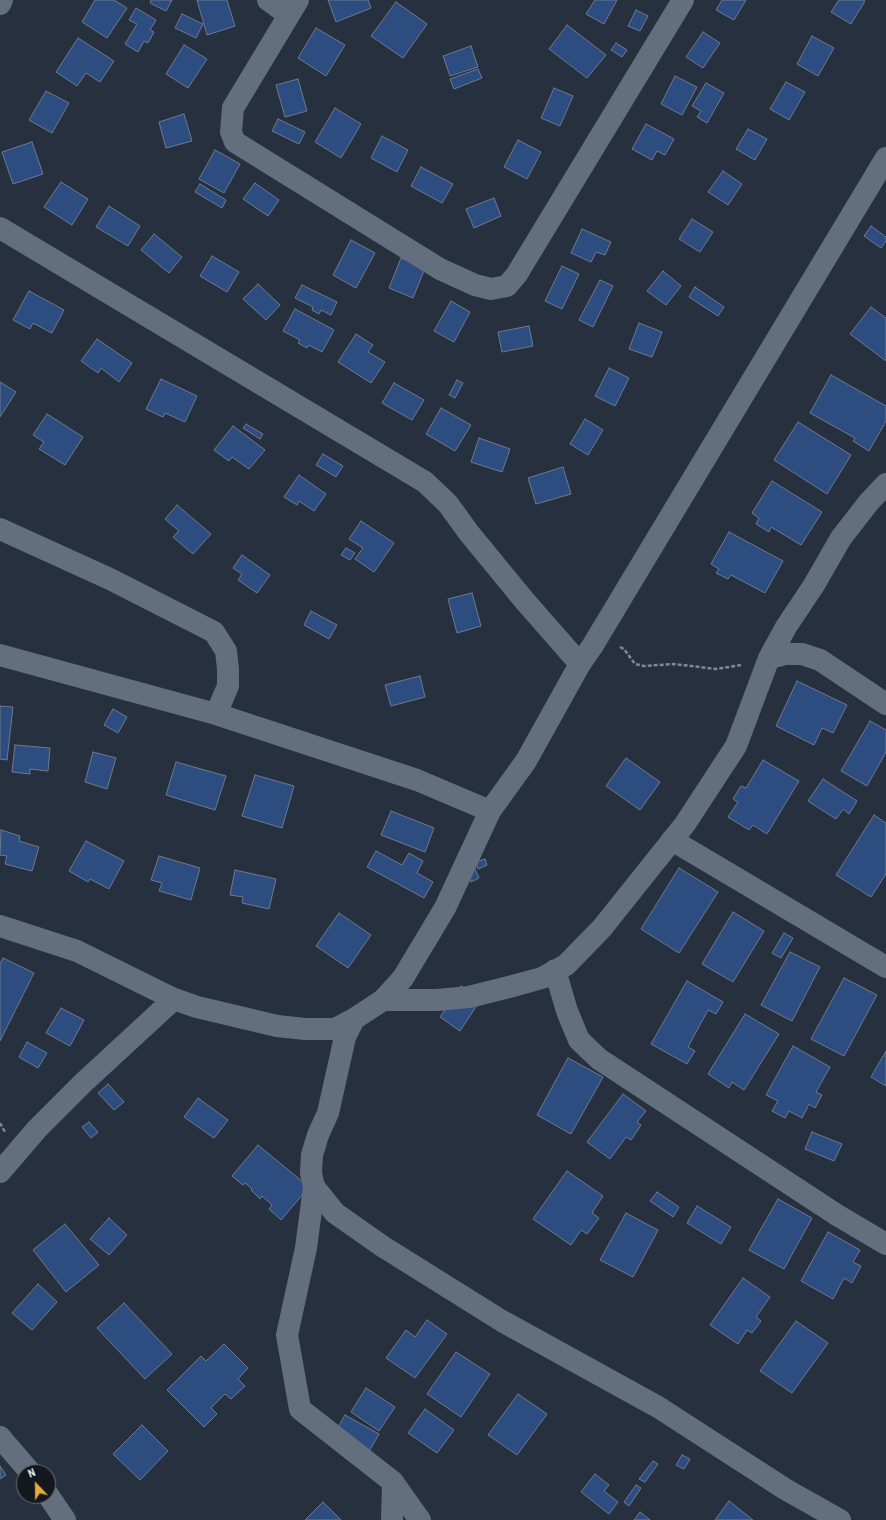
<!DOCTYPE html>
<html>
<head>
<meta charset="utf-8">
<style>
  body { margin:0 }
  #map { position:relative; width:886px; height:1520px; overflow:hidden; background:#26303f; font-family:"Roboto Condensed",sans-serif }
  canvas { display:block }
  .north { position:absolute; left:16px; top:1464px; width:40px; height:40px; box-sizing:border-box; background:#13181e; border:1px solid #696e76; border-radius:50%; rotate:338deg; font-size:11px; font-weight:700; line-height:16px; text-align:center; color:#eaf0fa }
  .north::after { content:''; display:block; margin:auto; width:14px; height:18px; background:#e7ac36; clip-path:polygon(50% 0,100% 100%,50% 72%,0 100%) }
</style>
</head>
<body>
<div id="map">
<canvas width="886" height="1520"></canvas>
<div class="north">N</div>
</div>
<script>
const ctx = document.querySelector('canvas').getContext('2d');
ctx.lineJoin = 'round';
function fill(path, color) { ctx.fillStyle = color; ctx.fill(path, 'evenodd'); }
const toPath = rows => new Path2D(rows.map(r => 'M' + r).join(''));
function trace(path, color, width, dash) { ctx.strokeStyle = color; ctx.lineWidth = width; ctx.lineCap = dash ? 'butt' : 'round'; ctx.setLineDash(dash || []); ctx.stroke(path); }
const building = toPath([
  [95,0,114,0,127,8,107,38,82,22,95,0],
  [151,0,172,0,166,11,150,3,151,0],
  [197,0,227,0,235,26,207,35,197,0],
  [328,0,368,0,371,8,336,22,328,0],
  [595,0,617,0,604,24,586,14,595,0],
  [722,0,746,0,734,20,716,10,722,0],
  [839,0,863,0,865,1,851,24,831,12,839,0],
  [396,2,427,24,403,58,371,36,396,2],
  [136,8,156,20,150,30,154,32,148,43,144,41,138,52,125,44,137,24,129,20,136,8],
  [636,10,648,16,640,31,628,26,636,10],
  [182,14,203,24,196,38,175,28,182,14],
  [567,25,606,55,587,78,549,49,567,25],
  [316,28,345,45,326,76,298,58,316,28],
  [703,32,720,43,703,68,686,57,703,32],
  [812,36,834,48,818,76,797,64,812,36],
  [78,38,114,61,100,82,86,73,77,86,56,72,78,38],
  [616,43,627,50,622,57,611,50,616,43],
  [184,45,207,59,188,88,166,74,184,45],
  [471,46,478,67,450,76,443,56,471,46],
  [478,69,482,78,454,89,450,79,478,69],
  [675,76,697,87,682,115,661,104,675,76],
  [298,79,307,111,285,117,276,85,298,79],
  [786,82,805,92,789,120,770,109,786,82],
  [706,83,724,93,707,123,697,117,701,111,692,106,706,83],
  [554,88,573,96,560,126,541,118,554,88],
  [46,91,69,103,52,133,29,120,46,91],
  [335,108,361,124,341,158,315,142,335,108],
  [184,114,192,141,166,148,159,122,184,114],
  [278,119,305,132,299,144,272,131,278,119],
  [646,124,674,139,665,155,657,151,652,160,632,149,646,124],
  [748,129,767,139,755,160,736,149,748,129],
  [382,136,408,150,397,172,371,158,382,136],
  [518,140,541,152,527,179,504,167,518,140],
  [32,142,43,174,13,184,2,152,32,142],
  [215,150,240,164,224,193,199,179,215,150],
  [421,167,453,184,442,203,411,186,421,167],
  [723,171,742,184,728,205,708,192,723,171],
  [61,182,88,199,72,225,44,207,61,182],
  [255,183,279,200,268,216,243,199,255,183],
  [200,184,226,200,222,208,195,192,200,184],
  [494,198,501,216,474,228,466,209,494,198],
  [109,206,140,226,128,246,96,227,109,206],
  [692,219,713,232,700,252,679,239,692,219],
  [871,226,886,237,886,241,881,248,864,236,871,226],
  [582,229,611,242,605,255,596,252,591,262,571,253,582,229],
  [154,234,182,257,169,273,141,250,154,234],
  [351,240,375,253,356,288,333,275,351,240],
  [212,256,239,272,227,292,200,276,212,256],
  [401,258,425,268,413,298,389,288,401,258],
  [562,266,579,274,562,309,545,301,562,266],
  [663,271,681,286,666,305,647,291,663,271],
  [600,280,613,286,593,327,579,320,600,280],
  [258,284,280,305,266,320,243,299,258,284],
  [302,285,337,302,331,315,321,310,319,314,312,310,313,307,295,298,302,285],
  [695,287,724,307,718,316,689,297,695,287],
  [29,291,64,310,52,333,33,323,30,329,13,320,29,291],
  [451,301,470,312,454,342,434,331,451,301],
  [871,307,886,318,886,361,850,334,871,307],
  [295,309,334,330,322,352,309,345,307,348,298,343,300,340,283,331,295,309],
  [639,323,662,332,652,357,629,349,639,323],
  [529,326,533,346,502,352,498,332,529,326],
  [356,334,373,345,368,352,385,362,371,383,338,362,356,334],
  [97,339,132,363,119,382,101,368,98,373,81,361,97,339],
  [609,368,629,378,615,406,595,396,609,368],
  [831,375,886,406,886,421,869,451,853,441,855,438,810,413,831,375],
  [161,379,197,396,185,422,165,413,163,417,146,409,161,379],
  [457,380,463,383,455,398,449,395,457,380],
  [0,382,16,392,0,417,0,382],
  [394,383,424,400,412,420,382,403,394,383],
  [441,408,471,425,455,451,426,434,441,408],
  [47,414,83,437,65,465,39,449,44,442,33,435,47,414],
  [585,419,603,430,588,455,570,444,585,419],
  [798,422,851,455,827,494,774,460,798,422],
  [246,424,263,434,260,439,243,428,246,424],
  [233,426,265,450,249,469,232,457,229,461,214,450,233,426],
  [479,438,510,449,502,472,471,462,479,438],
  [323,454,343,466,336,477,316,465,323,454],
  [563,467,571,494,536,504,528,478,563,467],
  [299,475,326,494,314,511,299,501,297,505,284,497,299,475],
  [772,481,822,512,801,545,771,527,769,532,756,524,759,518,752,513,772,481],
  [177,505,211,534,193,554,173,537,179,531,165,519,177,505],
  [361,521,394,543,374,572,355,559,363,548,349,539,361,521],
  [729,532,783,561,765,593,731,575,728,579,716,573,719,569,711,564,729,532],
  [346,548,355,553,350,560,341,555,346,548],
  [242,555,270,575,257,593,238,580,242,574,233,568,242,555],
  [472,593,481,626,457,633,448,599,472,593],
  [311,611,337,625,329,639,304,625,311,611],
  [420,676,425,697,391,706,385,685,420,676],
  [797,681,847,705,833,733,822,728,814,745,776,726,797,681],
  [0,706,13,707,7,760,0,759,0,706],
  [113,709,127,717,118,733,104,725,113,709],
  [870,721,886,730,886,752,867,786,841,771,870,721],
  [15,745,50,748,48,771,30,769,30,774,12,772,15,745],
  [93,752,116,758,107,789,85,782,93,752],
  [626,758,660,782,640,810,606,786,626,758],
  [763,760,799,781,767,834,753,825,749,830,728,817,738,802,733,799,741,786,746,788,763,760],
  [176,762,226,776,215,810,166,795,176,762],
  [255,775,294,786,282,828,242,816,255,775],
  [823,779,857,801,849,814,843,809,836,819,808,801,823,779],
  [391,811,434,828,425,852,381,835,391,811],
  [874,815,886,823,886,874,871,897,836,875,874,815],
  [1,830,20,836,19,841,39,847,32,871,5,864,7,856,0,855,1,830],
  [86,841,124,861,109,889,90,879,88,882,69,871,86,841],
  [376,851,402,865,409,853,423,861,417,873,433,882,424,898,367,867,376,851],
  [159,856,200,868,191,900,159,891,162,883,151,880,159,856],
  [485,859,487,865,478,869,476,862,485,859],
  [679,868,718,892,679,953,641,929,679,868],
  [475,869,479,878,471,882,467,873,475,869],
  [235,870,276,879,269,909,242,903,243,897,230,895,235,870],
  [733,912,764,931,733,982,702,964,733,912],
  [339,913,371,935,348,968,316,946,339,913],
  [784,933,793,938,781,958,772,953,784,933],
  [790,952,820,967,792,1021,761,1005,790,952],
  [3,958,34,973,0,1041,0,964,3,958],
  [844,978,877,995,844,1056,811,1039,844,978],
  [687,981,723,1002,716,1014,708,1010,688,1047,695,1051,687,1064,651,1044,687,981],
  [461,986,481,999,460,1031,440,1017,461,986],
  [61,1008,84,1020,70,1046,46,1033,61,1008],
  [745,1014,779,1034,744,1090,732,1082,729,1088,708,1074,745,1014],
  [27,1042,47,1053,38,1068,19,1057,27,1042],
  [793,1046,830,1067,816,1092,822,1095,815,1108,809,1104,802,1118,789,1111,785,1118,772,1111,778,1101,766,1095,793,1046],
  [886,1051,886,1086,871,1077,886,1051],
  [568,1058,603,1077,571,1134,537,1115,568,1058],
  [108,1084,124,1102,114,1110,98,1093,108,1084],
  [623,1094,646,1111,637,1122,641,1125,631,1140,626,1137,610,1159,587,1142,623,1094],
  [198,1098,228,1120,214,1138,184,1117,198,1098],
  [89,1122,98,1132,91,1138,82,1127,89,1122],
  [812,1132,842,1144,834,1161,805,1149,812,1132],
  [258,1145,309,1187,281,1220,269,1209,272,1205,262,1196,260,1199,251,1190,252,1189,245,1183,243,1185,232,1176,258,1145],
  [567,1171,603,1196,592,1213,599,1218,587,1234,581,1230,571,1245,533,1219,567,1171],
  [657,1192,679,1207,673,1217,650,1201,657,1192],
  [778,1199,812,1218,784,1269,749,1250,778,1199],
  [697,1206,731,1227,721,1244,687,1223,697,1206],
  [626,1213,658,1230,633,1277,600,1260,626,1213],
  [109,1218,127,1235,109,1255,90,1239,109,1218],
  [65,1224,99,1265,66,1292,33,1250,65,1224],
  [828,1232,860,1250,853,1262,861,1266,852,1283,844,1278,833,1299,801,1281,828,1232],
  [743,1278,770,1297,756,1317,761,1321,752,1333,747,1330,738,1344,710,1325,743,1278],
  [38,1284,57,1302,32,1330,12,1313,38,1284],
  [124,1303,172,1354,145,1379,97,1328,124,1303],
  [427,1320,447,1334,415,1378,386,1358,406,1330,415,1337,427,1320],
  [796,1321,828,1343,792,1393,760,1371,796,1321],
  [224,1344,248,1368,238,1379,245,1386,231,1399,225,1394,211,1408,217,1414,204,1427,167,1390,201,1356,206,1361,224,1344],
  [456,1352,490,1374,461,1417,427,1394,456,1352],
  [366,1388,395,1407,379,1431,351,1412,366,1388],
  [518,1394,547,1414,517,1455,488,1435,518,1394],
  [425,1409,454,1430,437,1453,408,1433,425,1409],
  [345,1415,379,1434,367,1455,333,1436,345,1415],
  [142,1425,168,1451,140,1480,113,1454,142,1425],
  [682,1455,690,1459,684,1469,676,1465,682,1455],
  [653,1461,658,1464,645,1482,639,1479,653,1461],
  [0,1466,6,1475,0,1479,0,1466],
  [595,1474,609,1485,604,1491,618,1502,609,1514,581,1492,595,1474],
  [636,1485,641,1488,629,1506,624,1502,636,1485],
  [729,1501,753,1520,715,1520,729,1501],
  [323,1502,341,1520,305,1520,323,1502],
  [640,1512,650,1520,634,1520,640,1512]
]);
const path = toPath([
  [620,647,624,649,635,664,644,666,674,664,716,669,741,665],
  [0,1123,5,1132]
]);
const street = toPath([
  [268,0,289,15],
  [298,0,233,108,231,132,235,142,440,269,475,285,491,289,507,286,517,274,683,0],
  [0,4,2,0],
  [0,228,425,482,448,504,469,533,524,600,580,664],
  [0,529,110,579,214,632,226,651,228,669,228,686,216,714],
  [0,655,216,714,417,780,490,811,526,761,580,664,593,645,886,158],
  [769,658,785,654,802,654,820,660,886,704],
  [672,840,886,967],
  [0,926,77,951,174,999,197,1007,277,1026,305,1029,335,1029,354,1019,383,1000,403,978,445,908,490,811],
  [555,970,567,1011,579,1040,599,1059,837,1215,886,1244],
  [383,1000,437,1000,469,997,509,987,542,978,566,965,602,928,685,824,736,746,769,658,786,627,814,585,841,538,869,502,886,484],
  [354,1019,345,1037,328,1113,318,1135,312,1155,311,1173,314,1187,335,1213,382,1246,502,1321,658,1407,785,1489,840,1520],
  [0,1172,37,1129,83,1083,174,999],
  [314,1187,306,1248,287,1335,300,1409,393,1482,392,1520],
  [0,1437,30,1472],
  [393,1482,420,1520],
  [48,1495,65,1520]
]);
fill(building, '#2d4c80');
trace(building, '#6f7a8c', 1);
trace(path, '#7f8894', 2.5, [4, 2]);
trace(street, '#636e7f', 22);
</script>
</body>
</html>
